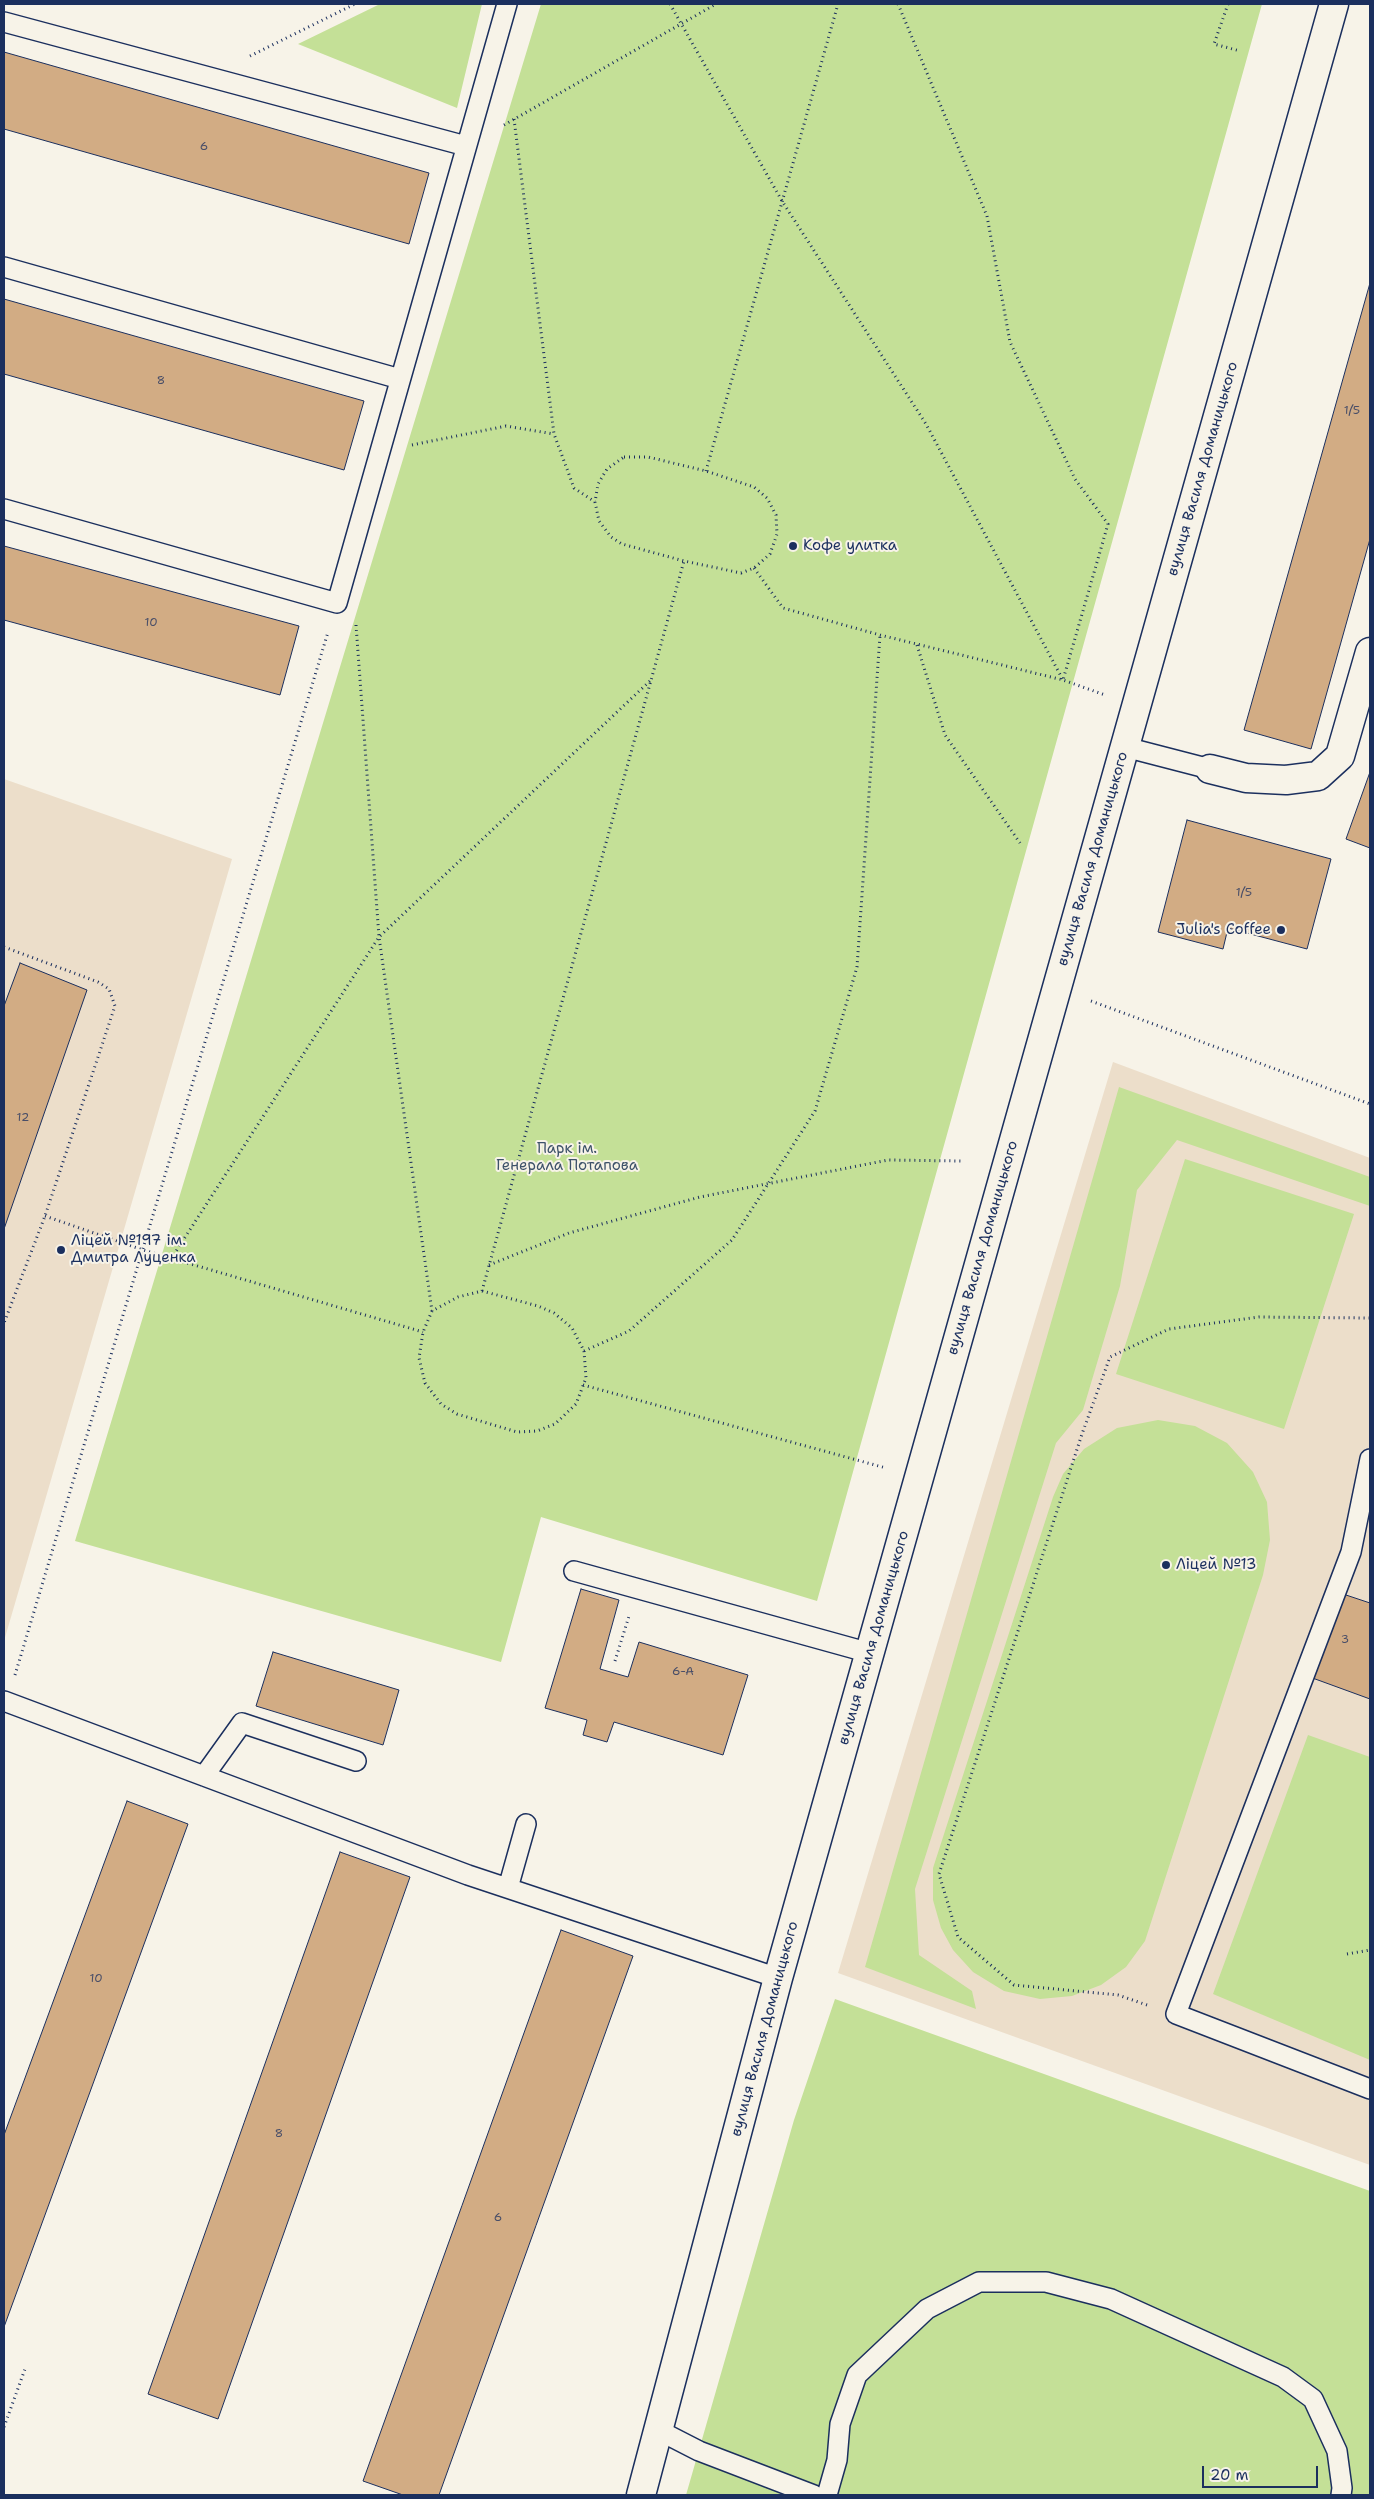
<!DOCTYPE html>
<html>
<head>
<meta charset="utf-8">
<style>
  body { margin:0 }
  #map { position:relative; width:1374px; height:2499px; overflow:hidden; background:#f7f3e8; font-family:"Shantell Sans",sans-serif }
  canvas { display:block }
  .frame { position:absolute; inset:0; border:5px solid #1b2f5e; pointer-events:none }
  .scale { position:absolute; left:1202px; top:2466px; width:116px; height:22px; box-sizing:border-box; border:2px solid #1b2f5e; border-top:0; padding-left:6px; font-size:15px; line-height:18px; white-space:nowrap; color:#1b2f5e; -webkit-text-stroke:4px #f7f3e8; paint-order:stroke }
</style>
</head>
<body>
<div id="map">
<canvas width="1374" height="2499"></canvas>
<div class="frame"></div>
<div class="scale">20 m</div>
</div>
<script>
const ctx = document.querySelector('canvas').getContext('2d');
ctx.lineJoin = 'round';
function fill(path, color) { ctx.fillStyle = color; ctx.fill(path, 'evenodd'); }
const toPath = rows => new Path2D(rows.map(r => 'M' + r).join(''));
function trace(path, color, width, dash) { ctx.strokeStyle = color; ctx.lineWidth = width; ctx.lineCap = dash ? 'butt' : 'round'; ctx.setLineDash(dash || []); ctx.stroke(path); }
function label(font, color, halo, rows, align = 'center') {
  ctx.font = font + ' "Shantell Sans",sans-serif'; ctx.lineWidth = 4; ctx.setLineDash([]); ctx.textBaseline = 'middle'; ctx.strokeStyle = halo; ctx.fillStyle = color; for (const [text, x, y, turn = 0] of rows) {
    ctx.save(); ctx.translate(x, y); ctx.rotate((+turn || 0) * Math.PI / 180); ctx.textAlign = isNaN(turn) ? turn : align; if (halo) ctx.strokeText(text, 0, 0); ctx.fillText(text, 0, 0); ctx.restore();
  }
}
const built = toPath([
  [4,779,232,859,4,1641],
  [1113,1062,1370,1158,1370,2165,838,1973]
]);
const green = toPath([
  [380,4,482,4,457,108,298,44],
  [541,4,1262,4,817,1601,541,1517,501,1662,75,1541],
  [1119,1087,1370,1177,1370,1206,1177,1140,1137,1190,1120,1286,1083,1410,1056,1443,915,1889,919,1955,972,1991,976,2009,865,1967],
  [1185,1159,1354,1214,1284,1429,1116,1374],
  [1158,1420,1195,1426,1227,1443,1253,1472,1267,1502,1270,1540,1263,1575,1145,1941,1126,1967,1101,1985,1072,1996,1040,1999,1004,1991,973,1972,953,1950,941,1928,933,1900,933,1868,1053,1497,1063,1474,1084,1449,1117,1428],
  [1308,1735,1370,1757,1370,2060,1213,1994],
  [835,1999,1370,2191,1370,2495,686,2495,794,2120]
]);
const building = toPath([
  [4,52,429,173,409,244,4,129,4,52],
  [1370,283,1370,539,1311,749,1244,730,1370,283],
  [4,299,364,401,344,470,4,374,4,299],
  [4,546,299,626,280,695,4,620,4,546],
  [1370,772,1370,848,1346,839,1370,772],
  [1187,820,1331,859,1307,949,1228,928,1223,949,1158,932,1187,820],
  [20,963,87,990,4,1229,4,1006,20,963],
  [581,1589,619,1600,600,1669,628,1677,639,1642,748,1675,723,1755,614,1722,607,1742,583,1735,587,1720,545,1708,581,1589],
  [1337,1592,1370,1603,1370,1699,1307,1676,1337,1592],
  [273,1652,399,1690,383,1745,256,1706,273,1652],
  [127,1801,188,1824,4,2327,4,2135,127,1801],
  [340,1852,410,1877,218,2419,148,2394,340,1852],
  [561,1930,633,1956,439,2495,403,2495,363,2481,561,1930]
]);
const path = toPath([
  [670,4,782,201,926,424,1063,680],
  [898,4,987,216,1010,342,1075,479,1108,524,1063,680],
  [1228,4,1214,44,1240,51],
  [250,56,355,4],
  [514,119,554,434,574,488,595,502],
  [504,125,716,4],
  [412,445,506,426,554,434],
  [624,457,648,457,706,471,754,487,767,498,776,515,777,534,770,554,754,568,741,573,684,561,622,544,611,537,599,521,595,502,598,484,607,469,624,457],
  [706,471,838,4],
  [754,568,783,608,880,635,1063,680,1105,695],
  [356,625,379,937,432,1311],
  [917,645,945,735,1020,843],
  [4,947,98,982,109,989,115,1006,45,1216,4,1323],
  [1091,1001,1370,1104],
  [45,1216,143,1250,423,1332],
  [171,1259,379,937,652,679],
  [489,1265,569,1233,700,1197,888,1160,961,1161],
  [482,1291,684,561],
  [482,1291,538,1306,554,1313,572,1328,584,1351,586,1378,576,1404,555,1424,537,1431,517,1432,457,1414,441,1404,425,1383,419,1358,423,1332,432,1311,458,1297,482,1291],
  [584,1351,629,1331,732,1240,815,1111,857,967,880,635],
  [583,1385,886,1468],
  [615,1661,629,1616],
  [15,1675,328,632],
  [1347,1954,1370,1950],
  [1147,2005,1118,1995,1014,1985,958,1937,939,1874,1082,1434,1110,1357,1169,1329,1259,1317,1370,1318],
  [4,2427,25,2369]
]);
const lane = toPath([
  [4,22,466,146],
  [4,267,400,379],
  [4,509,337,603,507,4],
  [1125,747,1210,769],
  [1370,1459,1351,1552,1176,2014,1370,2089],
  [574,1571,870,1653],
  [4,1701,468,1875,778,1978],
  [204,1776,242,1723,356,1761],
  [508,1888,526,1824],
  [658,2430,699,2451,814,2495],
  [827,2495,837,2460,840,2424,857,2375,927,2309,979,2282,1046,2282,1111,2299,1283,2377,1313,2399,1337,2451,1342,2488,1341,2495]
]);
const street = toPath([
  [1210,769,1246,778,1286,780,1318,776,1340,756,1370,652],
  [641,2495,778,1978,1334,4]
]);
const markers = [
  [793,546,5,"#1b2f5e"],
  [1281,930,5,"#1b2f5e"],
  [61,1250,5,"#1b2f5e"],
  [1166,1565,5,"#1b2f5e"]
];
const numberNames = [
  ["6",204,147],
  ["8",161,381],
  ["1/5",1352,411],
  ["10",151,623],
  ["1/5",1244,893],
  ["12",23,1118],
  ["3",1345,1640],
  ["6-А",683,1672],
  ["10",96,1979],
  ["8",279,2134],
  ["6",498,2218]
];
const streetNames = [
  ["вулиця Василя Доманицького",1203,469,-74],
  ["вулиця Василя Доманицького",1093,859,-74],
  ["вулиця Василя Доманицького",983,1248,-74],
  ["вулиця Василя Доманицького",874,1638,-74],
  ["вулиця Василя Доманицького",765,2029,-75]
];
const poiNames = [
  ["Кофе улитка",803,546],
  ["Julia's Coffee",1271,930,"right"],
  ["Ліцей №197 ім.",71,1241],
  ["Дмитра Луценка",71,1258],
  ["Ліцей №13",1176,1565]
];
const parkNames = [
  ["Парк ім.",567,1149],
  ["Генерала Потапова",567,1166]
];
fill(built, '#ecdeca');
fill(green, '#c4e097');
fill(building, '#d2ac84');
trace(building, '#1b2f5e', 1);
trace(lane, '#1b2f5e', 22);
trace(street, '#1b2f5e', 31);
trace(path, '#1b2f5e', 3, [1, 4]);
trace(lane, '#f7f3e8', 19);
trace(street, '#f7f3e8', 28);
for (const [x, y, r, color] of markers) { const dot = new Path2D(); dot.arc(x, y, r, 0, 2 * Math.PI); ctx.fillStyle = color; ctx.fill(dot); trace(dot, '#f7f3e8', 2); }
label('12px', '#494e68', null, numberNames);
label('15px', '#1b2f5e', '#f7f3e8', streetNames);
label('15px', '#1b2f5e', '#f7f3e8', poiNames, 'left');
label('15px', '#3d5269', '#f7f3e8', parkNames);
</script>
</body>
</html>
